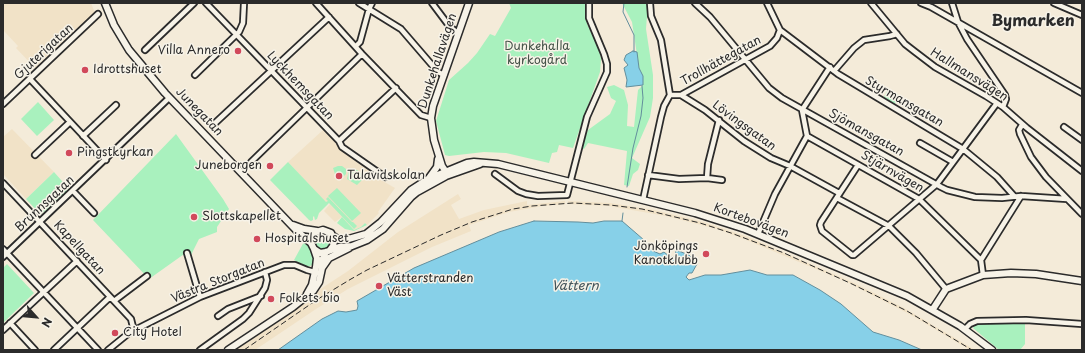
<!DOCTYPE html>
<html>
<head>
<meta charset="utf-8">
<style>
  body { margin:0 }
  #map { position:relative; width:1085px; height:353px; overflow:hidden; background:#f4ebd9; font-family:"Playpen Sans",sans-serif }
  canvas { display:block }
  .frame { position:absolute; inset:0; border:4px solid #2b2b2b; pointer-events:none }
  .north { position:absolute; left:16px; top:297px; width:40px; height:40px; -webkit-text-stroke:3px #f7f3e8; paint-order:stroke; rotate:117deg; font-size:11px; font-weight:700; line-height:16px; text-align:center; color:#2b2b2b }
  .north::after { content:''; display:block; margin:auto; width:14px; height:18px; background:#2b2b2b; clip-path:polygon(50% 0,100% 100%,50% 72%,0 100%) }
</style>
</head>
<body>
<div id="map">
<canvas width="1085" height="353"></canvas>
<div class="frame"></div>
<div class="north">N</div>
</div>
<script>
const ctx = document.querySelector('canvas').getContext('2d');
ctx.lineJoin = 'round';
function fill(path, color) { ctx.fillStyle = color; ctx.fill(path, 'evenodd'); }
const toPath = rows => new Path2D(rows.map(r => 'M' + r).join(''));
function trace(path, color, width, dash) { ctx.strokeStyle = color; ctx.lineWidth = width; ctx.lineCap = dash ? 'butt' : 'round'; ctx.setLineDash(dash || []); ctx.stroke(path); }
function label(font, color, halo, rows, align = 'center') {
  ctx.font = font + ' "Playpen Sans",sans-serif'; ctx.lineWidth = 3; ctx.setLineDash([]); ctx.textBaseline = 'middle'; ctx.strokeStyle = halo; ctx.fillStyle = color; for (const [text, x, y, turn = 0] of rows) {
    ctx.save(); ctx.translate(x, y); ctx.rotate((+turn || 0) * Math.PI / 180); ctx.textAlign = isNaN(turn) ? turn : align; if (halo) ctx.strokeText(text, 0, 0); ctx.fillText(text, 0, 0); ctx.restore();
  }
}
const built = toPath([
  [3,3,91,3,98,20,83,34,77,28,35,68,16,48,18,46,3,30],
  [12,129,54,172,26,199,3,174,3,137],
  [323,130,343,151,381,180,395,188,378,212,379,213,367,225,365,223,361,227,354,230,342,217,335,222,324,211,330,204,328,202,326,203,288,162],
  [458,194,461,199,451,205,459,219,484,210,527,201,527,205,565,201,565,204,542,206,509,212,469,225,471,231,432,247,348,289,316,309,255,350,234,350,295,309,322,288,348,271,398,232],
  [568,201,610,203,654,210,703,222,748,237,854,283,904,308,975,350,970,350,911,315,847,282,744,239,717,229,666,216,609,206,568,204]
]);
const green = toPath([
  [509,3,586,3,587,24,599,49,601,59,600,72,573,148,559,145,557,152,552,153,549,163,506,153,484,152,449,156,445,155,436,121,449,80,468,63,477,53,490,34,495,36,511,8],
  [622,3,648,3,646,29,653,75,653,98,650,117,632,158,640,164,638,170,633,174,629,186,624,185,627,151,588,143,584,149,581,148,588,130,610,114,616,101,611,98,607,87,614,85,624,90,628,105,627,126,634,127,638,90,643,85,643,77,639,68,632,22],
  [888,89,900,96,895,104,884,97],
  [38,102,54,120,37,136,21,119],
  [176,134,223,199,229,209,217,227,217,232,199,239,191,255,187,252,149,279,93,220],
  [288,162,326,202,328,201,326,199,328,197,352,222,353,222,357,226,354,229,329,203,319,213,317,219,315,220,314,216,313,217,313,220,311,221,309,220,270,180],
  [338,166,342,166,346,169,346,174,342,178,338,178,335,174,333,168],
  [353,169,357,170,365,177,357,185,347,179,349,170],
  [54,172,69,189,44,212,40,214,26,199],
  [337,188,361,213,352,221,328,196],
  [342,217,354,230,361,227,365,223,367,225,354,231,345,229,337,223],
  '314 241a9 9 0 1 1 18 0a9 9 0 1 1-18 0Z',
  [305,240,315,258,314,264,308,267,294,260],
  [7,264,34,293,3,323,3,268],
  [1025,323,1025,344,1020,350,999,350,973,328,975,324]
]);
const water = toPath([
  [633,51,637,52,639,68,643,76,643,85,626,87,627,80,624,68,628,65,624,60,626,55,633,51],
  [534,221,578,222,593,223,604,221,622,221,644,240,653,251,660,254,664,252,670,257,675,257,676,250,689,255,697,264,692,273,689,273,686,277,689,280,705,275,721,275,750,270,767,275,793,275,820,290,841,304,873,332,899,340,922,350,278,350,322,319,338,311,346,312,357,310,358,306,357,301,414,268,499,232,534,221]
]);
const stream = toPath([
  [624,3,623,12,634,35,634,52],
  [627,187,633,148,641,116,643,98,642,86],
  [622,221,623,213]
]);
const street = toPath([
  [206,3,339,141,342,147,385,177],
  [316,3,362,54,421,115,431,118],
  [359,3,401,29,438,72,444,75],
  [432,3,450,27,458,33],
  [650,3,651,16,661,40,670,95],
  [695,3,710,17,769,88,782,98,941,187,947,190,975,197,1002,198,1021,196,1067,199],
  [871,3,905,44,914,51,935,67,986,96,1003,107,1027,128,1082,171],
  [921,3,931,7,1082,93],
  [952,3,958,22,967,39,1005,95,1006,99,1003,107],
  [1054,3,1082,15],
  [780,30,838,74,963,149,997,177,1014,196],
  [356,46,360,42,369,9,372,3],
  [145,50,194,3],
  [834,71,854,48,864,40,890,36,897,34],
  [195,75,239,32,243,23,244,3],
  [30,79,106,160],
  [681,95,705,110,744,141,771,158,790,166,839,193],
  [3,104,98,14],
  [214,124,329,17],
  [1022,125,1019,130,1020,134,1031,157,1046,177,1082,214],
  [1064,127,1082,140],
  [83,136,116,105],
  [807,136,919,199,981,260,983,275],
  [339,141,396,88],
  [920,143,953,162],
  [35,155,70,122],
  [251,162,362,54],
  [858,165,821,222,820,225,822,231,852,255,854,255,937,184,997,103],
  [495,174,518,191,526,194,538,196,567,195,587,117,607,72,607,64,604,54,589,18,589,3],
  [648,175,679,179,707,178,722,180],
  [707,178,708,164,719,120],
  [3,183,131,319,134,331],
  [73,191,94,213],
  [837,198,889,226,916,253,946,289],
  [643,200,661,117,664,106,670,95,681,95,770,46,777,38,780,30,767,3],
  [758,234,775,194,807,136,802,110,830,67],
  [3,249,98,350],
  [187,253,200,297],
  [3,257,169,98],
  [981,260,1021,196],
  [114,301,147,276],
  [218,316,228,309,261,296],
  [10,323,35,350],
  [965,329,970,324,977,321,1026,320,1082,324],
  [3,330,77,261],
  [54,350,110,297],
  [108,350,129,333,200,297,284,265,295,265,307,270,318,273],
  [200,350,243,319,249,313,265,288,267,280,265,272]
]);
const secondary = toPath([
  [105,3,114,25,129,50,165,93,296,230,311,243],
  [446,172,442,166,434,140,431,118,433,106,469,3],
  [429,178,437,167,438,159],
  [293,225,304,229,317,231],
  [333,236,339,240,345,240,366,234,381,222,411,190,428,179,467,163,474,162,498,164,695,213,745,229,907,296,960,326,992,350],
  [330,250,333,246,334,241,331,233,323,230,316,232,312,237,311,243,314,249,320,253,326,252,339,247,352,246,367,240,383,229,411,197,417,192,446,176,480,164],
  [322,268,329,258,349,248],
  [307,294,312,285,316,267,317,258,314,249],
  [933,309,946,289,983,275,1011,273,1036,274,1082,281],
  [228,350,293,307,313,291,319,282,322,268,321,262,326,252]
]);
const rail = toPath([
  [244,350,318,299,351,279,367,270,441,235,472,222,513,209,532,206,573,203,610,205,642,209,700,223,731,233,784,253,852,284,907,311,972,350]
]);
const markers = [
  [238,51,4,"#d1495b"],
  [85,70,4,"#d1495b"],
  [69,153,4,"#d1495b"],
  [270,166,4,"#d1495b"],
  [339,176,4,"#d1495b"],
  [194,217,4,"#d1495b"],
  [257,239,4,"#d1495b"],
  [706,254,4,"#d1495b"],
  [379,286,4,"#d1495b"],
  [271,299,4,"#d1495b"],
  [115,333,4,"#d1495b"]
];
const parkNames = [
  ["Dunkehalla",537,47],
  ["kyrkogård",537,61]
];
const poiNames = [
  ["Villa Annero",230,51,"right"],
  ["Idrottshuset",93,70],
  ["Pingstkyrkan",77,153],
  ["Juneborgen",262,166,"right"],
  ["Talavidskolan",347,176],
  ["Slottskapellet",202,217],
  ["Hospitalshuset",265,239],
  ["Jönköpings",698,247,"right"],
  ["Kanotklubb",698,261,"right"],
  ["Vätterstranden",387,279],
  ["Väst",387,293],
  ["Folkets bio",279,299],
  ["City Hotel",123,333]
];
const streetNames = [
  ["Gjuterigatan",44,52,-43],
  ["Dunkehallavägen",438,61,-72],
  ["Trollhättegatan",721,61,-29],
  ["Hallmansvägen",969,75,32],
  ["Lyckhemsgatan",300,86,46],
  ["Styrmansgatan",904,102,30],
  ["Junegatan",199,112,46],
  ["Lövingsgatan",744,126,36],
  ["Sjömansgatan",866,133,29],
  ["Stjärnvägen",892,172,30],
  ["Brunnsgatan",45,204,-43],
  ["Kortebovägen",751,221,20],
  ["Kapellgatan",79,248,47],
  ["Västra Storgatan",218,281,-22]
];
const waterNames = [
  ["Vättern",575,286]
];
const districtNames = [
  ["Bymarken",1033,22]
];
fill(built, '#f1e2c7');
fill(green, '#a9f1be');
fill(water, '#87d0e8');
trace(water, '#628e9c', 1);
trace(stream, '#628e9c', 1);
trace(street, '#2b2b2b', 8);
trace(secondary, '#2b2b2b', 9);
trace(street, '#f7f3e8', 4.5);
trace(secondary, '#f7f3e8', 6);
trace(rail, '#2b2b2b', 1, [6, 3]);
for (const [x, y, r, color] of markers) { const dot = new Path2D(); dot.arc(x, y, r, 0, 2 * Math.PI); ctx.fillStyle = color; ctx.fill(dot); trace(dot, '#f7f3e8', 1.5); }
label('12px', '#445348', '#f7f3e8', parkNames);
label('12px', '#2b2b2b', '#f7f3e8', poiNames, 'left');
label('12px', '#2b2b2b', '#f7f3e8', streetNames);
label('italic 13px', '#42545a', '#f7f3e8', waterNames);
label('bold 16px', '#2b2b2b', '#f7f3e8', districtNames);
</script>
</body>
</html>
